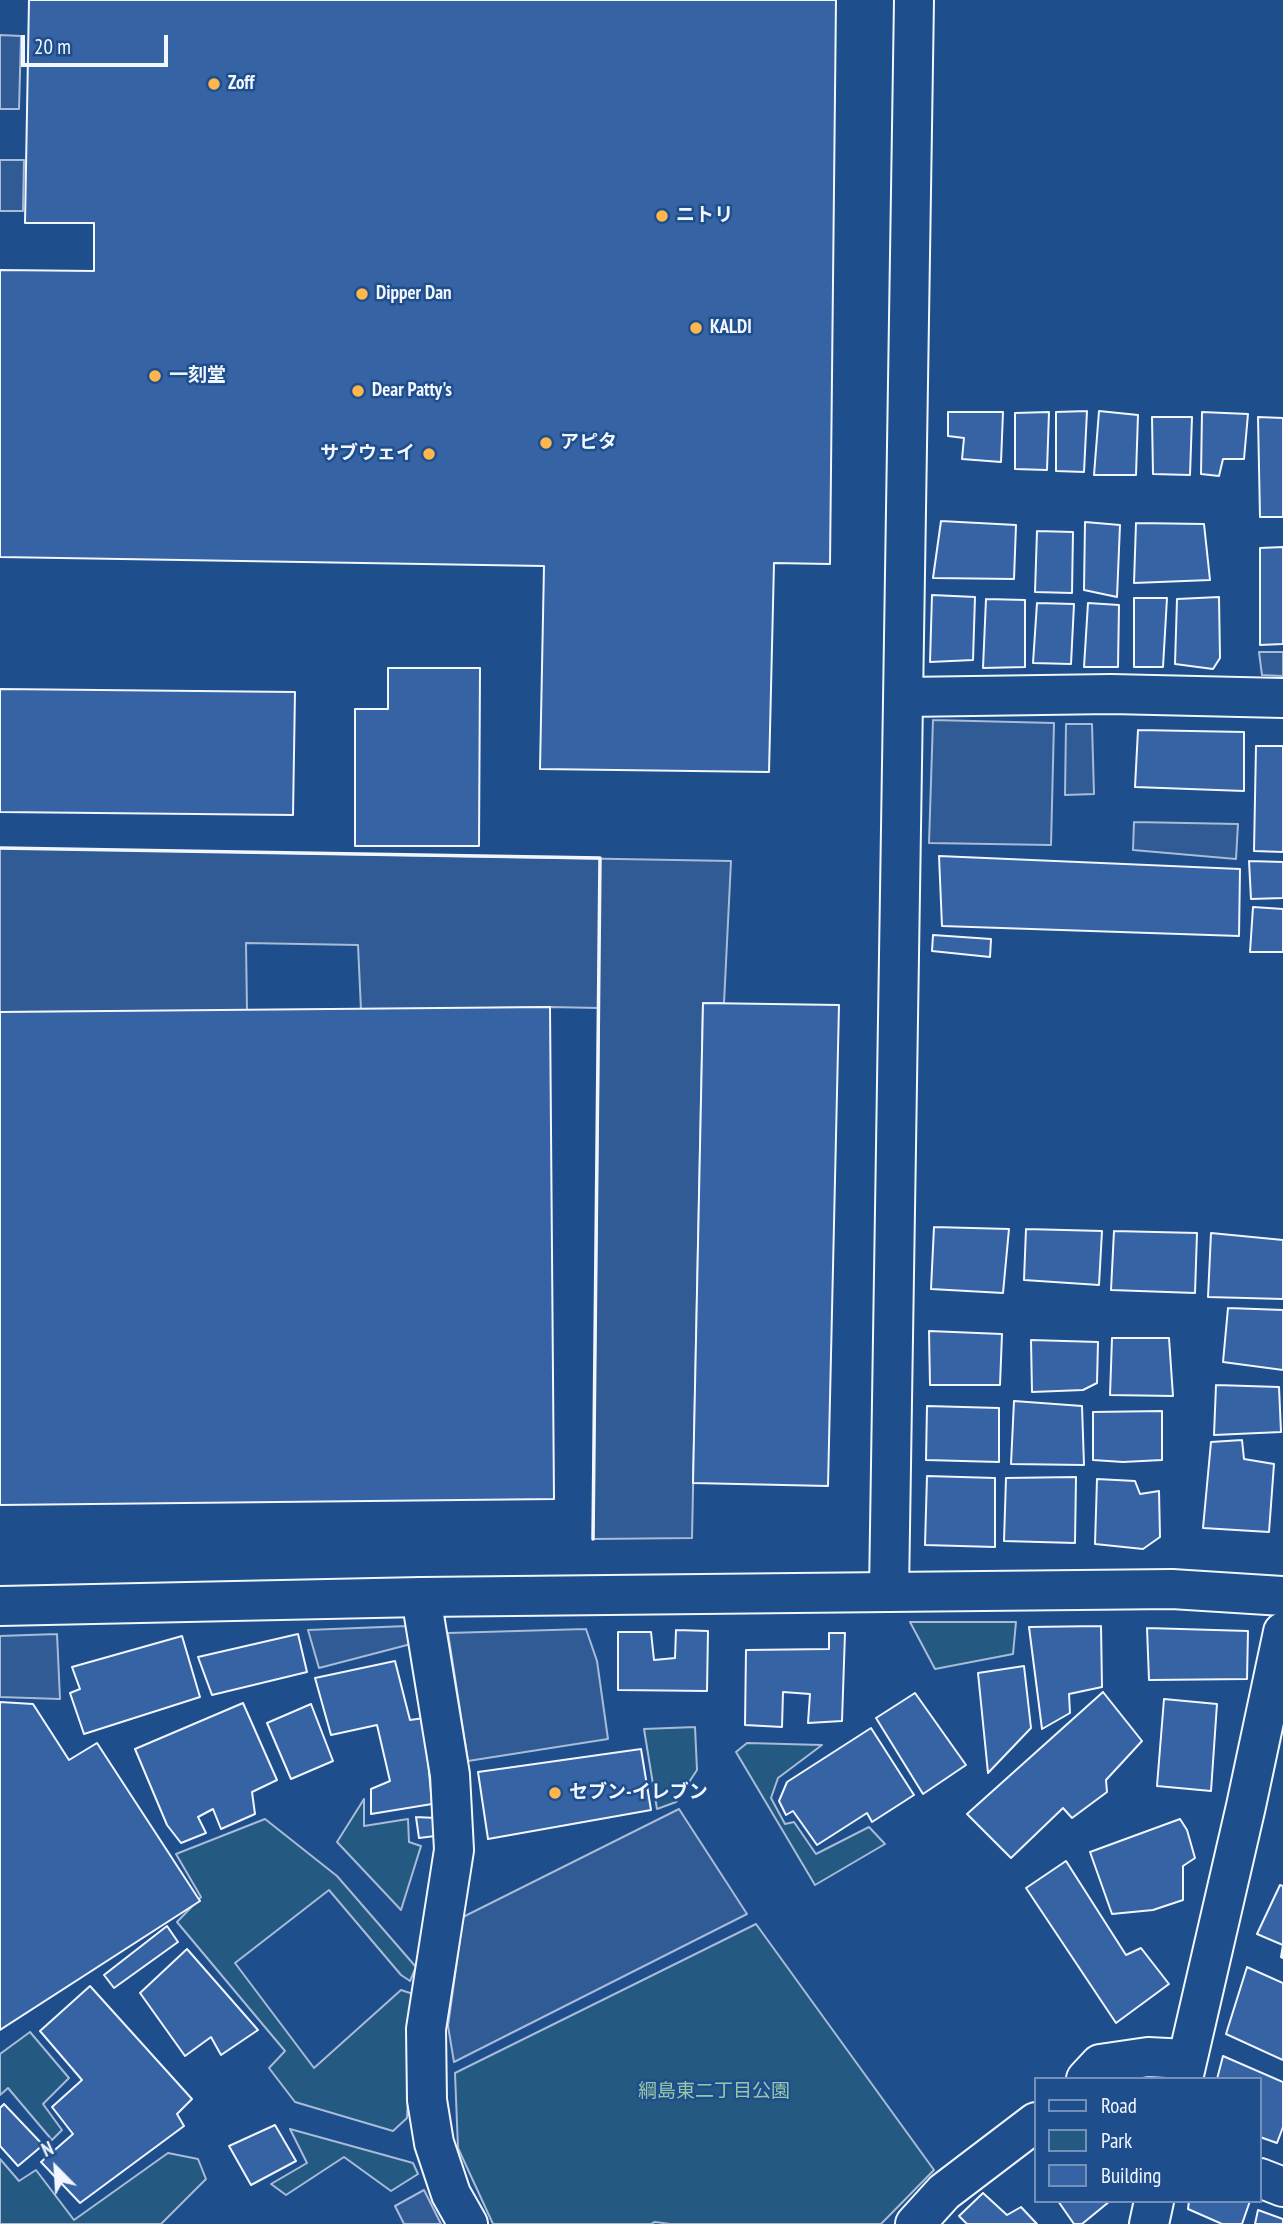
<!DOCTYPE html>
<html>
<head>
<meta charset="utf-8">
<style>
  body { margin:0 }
  #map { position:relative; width:1283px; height:2224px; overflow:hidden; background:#1f4e8c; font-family:"PT Sans Narrow",sans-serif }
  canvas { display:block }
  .legend { position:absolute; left:1034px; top:2077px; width:228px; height:126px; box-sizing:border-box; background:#1f4e8c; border:2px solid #7391ba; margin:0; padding:9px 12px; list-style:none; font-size:21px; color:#f2f6ff }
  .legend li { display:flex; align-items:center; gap:14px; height:35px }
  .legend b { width:35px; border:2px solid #7391ba }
  .north { position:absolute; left:21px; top:2133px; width:70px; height:70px; -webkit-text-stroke:5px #1f4e8c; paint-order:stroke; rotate:336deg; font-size:19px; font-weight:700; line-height:28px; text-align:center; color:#f2f6ff }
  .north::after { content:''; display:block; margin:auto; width:24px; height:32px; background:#f2f6ff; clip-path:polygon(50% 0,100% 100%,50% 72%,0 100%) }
  .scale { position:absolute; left:21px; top:35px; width:147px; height:32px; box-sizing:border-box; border:4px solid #f2f6ff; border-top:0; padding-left:9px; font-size:21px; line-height:24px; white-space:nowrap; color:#f2f6ff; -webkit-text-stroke:5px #1f4e8c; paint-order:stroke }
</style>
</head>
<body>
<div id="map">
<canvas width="1283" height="2224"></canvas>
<ul class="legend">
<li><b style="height:9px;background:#1f4e8c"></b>Road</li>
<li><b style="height:19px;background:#245a82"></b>Park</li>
<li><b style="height:19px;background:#3563a3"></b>Building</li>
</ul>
<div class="north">N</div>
<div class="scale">20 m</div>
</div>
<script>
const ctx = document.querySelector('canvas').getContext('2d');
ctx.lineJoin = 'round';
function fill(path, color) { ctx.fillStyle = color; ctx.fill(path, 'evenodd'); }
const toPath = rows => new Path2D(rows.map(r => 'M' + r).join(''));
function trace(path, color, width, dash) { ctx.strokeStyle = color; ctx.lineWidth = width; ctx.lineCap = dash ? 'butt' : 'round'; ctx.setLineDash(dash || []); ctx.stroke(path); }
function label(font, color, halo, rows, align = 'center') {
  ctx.font = font + ' "PT Sans Narrow","Noto Sans JP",sans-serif'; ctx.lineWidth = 5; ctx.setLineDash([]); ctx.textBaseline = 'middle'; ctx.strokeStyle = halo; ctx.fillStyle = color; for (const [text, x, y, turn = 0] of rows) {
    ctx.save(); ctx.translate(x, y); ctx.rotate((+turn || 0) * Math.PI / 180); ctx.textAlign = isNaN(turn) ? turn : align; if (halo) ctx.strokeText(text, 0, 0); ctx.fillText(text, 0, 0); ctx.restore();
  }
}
const green = toPath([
  [910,1622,1016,1622,1013,1654,935,1669,910,1622],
  [695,1727,697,1770,676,1802,657,1809,644,1729,695,1727],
  [747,1743,822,1745,778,1778,771,1798,785,1824,794,1822,816,1854,869,1827,885,1844,815,1885,736,1752,747,1743],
  [364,1799,364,1826,408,1819,409,1842,421,1846,401,1910,337,1842,364,1799],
  [265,1819,337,1876,416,1967,410,1981,401,1975,329,1890,235,1963,314,2068,401,1990,413,1994,407,2118,393,2131,295,2102,269,2068,285,2051,177,1922,201,1897,176,1854,265,1819],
  [756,1924,934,2170,881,2224,670,2224,655,2222,651,2224,493,2224,458,2148,455,2073,756,1924],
  [30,2032,69,2078,43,2104,62,2130,52,2140,8,2088,0,2095,0,2054,30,2032],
  [290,2129,413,2163,418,2174,391,2191,344,2157,286,2195,271,2184,307,2163,290,2129],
  [168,2153,198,2159,206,2179,161,2224,0,2224,0,2159,19,2181,36,2170,74,2220,168,2153]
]);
const parking = toPath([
  [0,35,21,36,19,109,0,109,0,35],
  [0,160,24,160,23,211,0,211,0,160],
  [1259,652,1283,652,1283,676,1262,675,1259,652],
  [933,720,1054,723,1051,845,929,843,933,720],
  [1066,724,1092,724,1094,794,1065,795,1066,724],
  [1134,822,1238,824,1236,859,1133,850,1134,822],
  [0,848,731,861,724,1003,703,1003,692,1538,593,1539,599,1008,550,1007,361,1010,358,945,246,943,247,1011,0,1012,0,848],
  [407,1626,411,1644,319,1668,308,1630,407,1626],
  [586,1629,597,1661,608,1739,468,1761,448,1633,586,1629],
  [57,1634,60,1699,0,1697,0,1636,57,1634],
  [679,1809,747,1914,454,2062,448,2026,463,1917,679,1809],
  [424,2190,441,2224,404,2224,395,2206,424,2190]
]);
const building = toPath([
  [29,0,836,0,830,564,774,563,769,772,540,769,544,566,0,557,0,270,94,271,94,223,25,223,29,0],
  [1087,411,1084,472,1056,471,1056,412,1087,411],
  [1099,411,1138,415,1136,475,1094,475,1099,411],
  [948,412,1003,412,1001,462,962,459,964,438,948,436,948,412],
  [1049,412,1047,470,1015,469,1015,413,1049,412],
  [1202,412,1248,414,1244,459,1223,459,1219,476,1201,474,1202,412],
  [1152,417,1192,417,1190,475,1153,474,1152,417],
  [1258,417,1283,418,1283,517,1260,517,1258,417],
  [941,521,1016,525,1014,579,933,578,941,521],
  [1085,522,1120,525,1117,597,1084,590,1085,522],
  [1136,523,1204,524,1210,580,1134,583,1136,523],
  [1037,531,1073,532,1072,593,1035,592,1037,531],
  [1283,547,1283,644,1260,645,1260,548,1283,547],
  [932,595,975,597,973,660,930,662,932,595],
  [1219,597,1220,658,1213,669,1175,664,1177,599,1219,597],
  [1134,598,1167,598,1163,667,1134,667,1134,598],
  [986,599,1025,600,1025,667,983,668,986,599],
  [1037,603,1074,604,1071,664,1033,663,1037,603],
  [1088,603,1119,605,1118,667,1084,667,1088,603],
  [388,668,480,668,479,846,355,846,355,709,388,709,388,668],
  [0,689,295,692,293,815,0,812,0,689],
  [1138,730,1244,732,1244,791,1135,787,1138,730],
  [1256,746,1283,746,1283,852,1254,851,1256,746],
  [939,856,1240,869,1239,936,942,926,939,856],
  [1249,861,1283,862,1283,898,1251,899,1249,861],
  [1253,907,1283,909,1283,952,1250,952,1253,907],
  [933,935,991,939,990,957,932,951,933,935],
  [703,1003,839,1005,828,1486,693,1483,703,1003],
  [550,1007,554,1499,0,1505,0,1012,550,1007],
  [934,1227,1009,1229,1003,1293,931,1289,934,1227],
  [1026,1229,1102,1231,1099,1285,1024,1280,1026,1229],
  [1114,1231,1197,1233,1195,1293,1111,1290,1114,1231],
  [1211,1233,1283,1240,1283,1299,1208,1297,1211,1233],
  [1228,1308,1283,1310,1283,1370,1223,1362,1228,1308],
  [929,1331,1002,1334,1000,1385,930,1385,929,1331],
  [1112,1338,1169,1338,1173,1396,1110,1395,1112,1338],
  [1031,1340,1098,1342,1097,1383,1083,1390,1032,1392,1031,1340],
  [1216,1385,1279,1387,1281,1432,1214,1435,1216,1385],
  [1014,1401,1082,1406,1084,1465,1011,1464,1014,1401],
  [927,1406,999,1408,999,1462,926,1460,927,1406],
  [1162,1411,1162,1460,1123,1462,1093,1460,1093,1412,1162,1411],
  [1242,1440,1244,1459,1274,1464,1269,1532,1203,1528,1211,1442,1242,1440],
  [927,1476,995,1478,995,1547,925,1545,927,1476],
  [1076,1477,1075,1543,1004,1541,1006,1478,1076,1477],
  [1097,1479,1135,1481,1140,1494,1159,1491,1160,1537,1143,1549,1095,1544,1097,1479],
  [1101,1626,1102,1687,1069,1694,1070,1713,1042,1729,1029,1627,1101,1626],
  [1147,1628,1248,1631,1247,1679,1149,1680,1147,1628],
  [676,1630,708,1631,707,1691,618,1690,618,1632,651,1632,654,1660,675,1658,676,1630],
  [829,1633,845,1633,842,1721,808,1723,810,1694,783,1692,782,1727,745,1725,746,1650,829,1649,829,1633],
  [298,1634,307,1672,212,1695,198,1657,298,1634],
  [182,1636,200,1697,84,1734,70,1693,80,1689,72,1667,182,1636],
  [395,1661,410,1720,424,1718,432,1804,371,1814,371,1789,390,1781,377,1725,331,1735,315,1678,395,1661],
  [1024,1666,1031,1728,988,1773,978,1673,1024,1666],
  [1103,1692,1142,1741,1106,1780,1107,1792,1072,1818,1063,1808,1011,1858,967,1814,1103,1692],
  [915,1693,966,1765,923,1794,876,1718,915,1693],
  [1164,1699,1217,1704,1211,1791,1157,1786,1164,1699],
  [0,1702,33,1704,69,1760,97,1743,200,1901,0,2030,0,1702],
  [243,1703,277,1780,252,1792,255,1814,221,1829,213,1809,198,1817,206,1833,181,1843,167,1825,135,1749,243,1703],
  [311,1704,333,1761,291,1779,267,1723,311,1704],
  [871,1728,914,1795,872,1822,867,1813,817,1845,793,1811,786,1815,779,1801,787,1782,871,1728],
  [641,1749,651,1810,488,1839,478,1772,641,1749],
  [416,1817,436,1818,435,1836,419,1838,416,1817],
  [1180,1819,1187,1830,1195,1858,1183,1866,1183,1900,1153,1910,1112,1914,1090,1852,1180,1819],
  [1066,1861,1126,1955,1141,1948,1169,1984,1116,2023,1026,1888,1066,1861],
  [1280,1885,1283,1886,1283,1958,1281,1957,1283,1945,1257,1934,1280,1885],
  [167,1926,178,1942,114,1988,104,1975,167,1926],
  [187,1949,258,2030,221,2055,211,2037,185,2056,140,1993,187,1949],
  [1247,1967,1283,1983,1283,2060,1226,2034,1247,1967],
  [90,1986,192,2099,177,2114,184,2126,80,2203,41,2162,73,2134,52,2107,82,2080,40,2031,90,1986],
  [1223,2056,1283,2082,1283,2127,1277,2143,1260,2137,1260,2079,1217,2079,1223,2056],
  [4,2104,43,2145,18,2166,0,2146,0,2108,4,2104],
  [275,2125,296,2161,251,2185,229,2146,275,2125],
  [983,2193,1007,2215,1021,2207,1037,2224,967,2224,959,2216,983,2193],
  [1058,2201,1110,2201,1082,2224,1074,2224,1058,2201],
  [1189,2201,1250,2201,1242,2224,1222,2224,1188,2209,1189,2201],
  [1258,2210,1283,2219,1283,2224,1255,2224,1258,2210]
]);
const minor = toPath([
  [904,697,1111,694,1283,698],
  [889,1592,914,0],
  [421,1597,450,1775,454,1850,426,2029,427,2100,434,2143,451,2194,468,2224],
  [1086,2079,1100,2064,1148,2057,1187,2059],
  [1183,2079,1246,1806,1283,1632],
  [1260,2178,1283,2187],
  [915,2224,944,2192,1036,2122],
  [1149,2224,1154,2201]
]);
const tertiary = toPath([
  [0,1606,421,1597,889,1592,1172,1589,1283,1596]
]);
const wall = toPath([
  [0,848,600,858,593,1539]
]);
const markers = [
  [214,84,7,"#ffb74d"],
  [662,216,7,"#ffb74d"],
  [362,294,7,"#ffb74d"],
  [696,328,7,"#ffb74d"],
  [155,376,7,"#ffb74d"],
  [358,391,7,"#ffb74d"],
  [546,443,7,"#ffb74d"],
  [429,454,7,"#ffb74d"],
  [555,1793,7,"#ffb74d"]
];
const poiNames = [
  ["Zoff",228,84],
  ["ニトリ",676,216],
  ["Dipper Dan",376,294],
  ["KALDI",710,328],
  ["一刻堂",169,376],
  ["Dear Patty's",372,391],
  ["アピタ",560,443],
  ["サブウェイ",415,454,"right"],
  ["セブン-イレブン",569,1793]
];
const parkNames = [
  ["綱島東二丁目公園",714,2092]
];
fill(green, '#245a82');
trace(green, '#a8bbd7', 2);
fill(parking, '#305b95');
trace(parking, '#a8bbd7', 2);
fill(building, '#3563a3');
trace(building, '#f2f6ff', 2);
trace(minor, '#f2f6ff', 42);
trace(tertiary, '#f2f6ff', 42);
trace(minor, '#1f4e8c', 38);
trace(tertiary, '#1f4e8c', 38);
trace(wall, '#f2f6ff', 3.5);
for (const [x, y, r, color] of markers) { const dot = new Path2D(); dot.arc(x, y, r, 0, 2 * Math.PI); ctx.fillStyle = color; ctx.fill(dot); trace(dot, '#1f4e8c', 2.5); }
label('bold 19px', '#f2f6ff', '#1f4e8c', poiNames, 'left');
label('19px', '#97c8a6', '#1f4e8c', parkNames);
</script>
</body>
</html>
